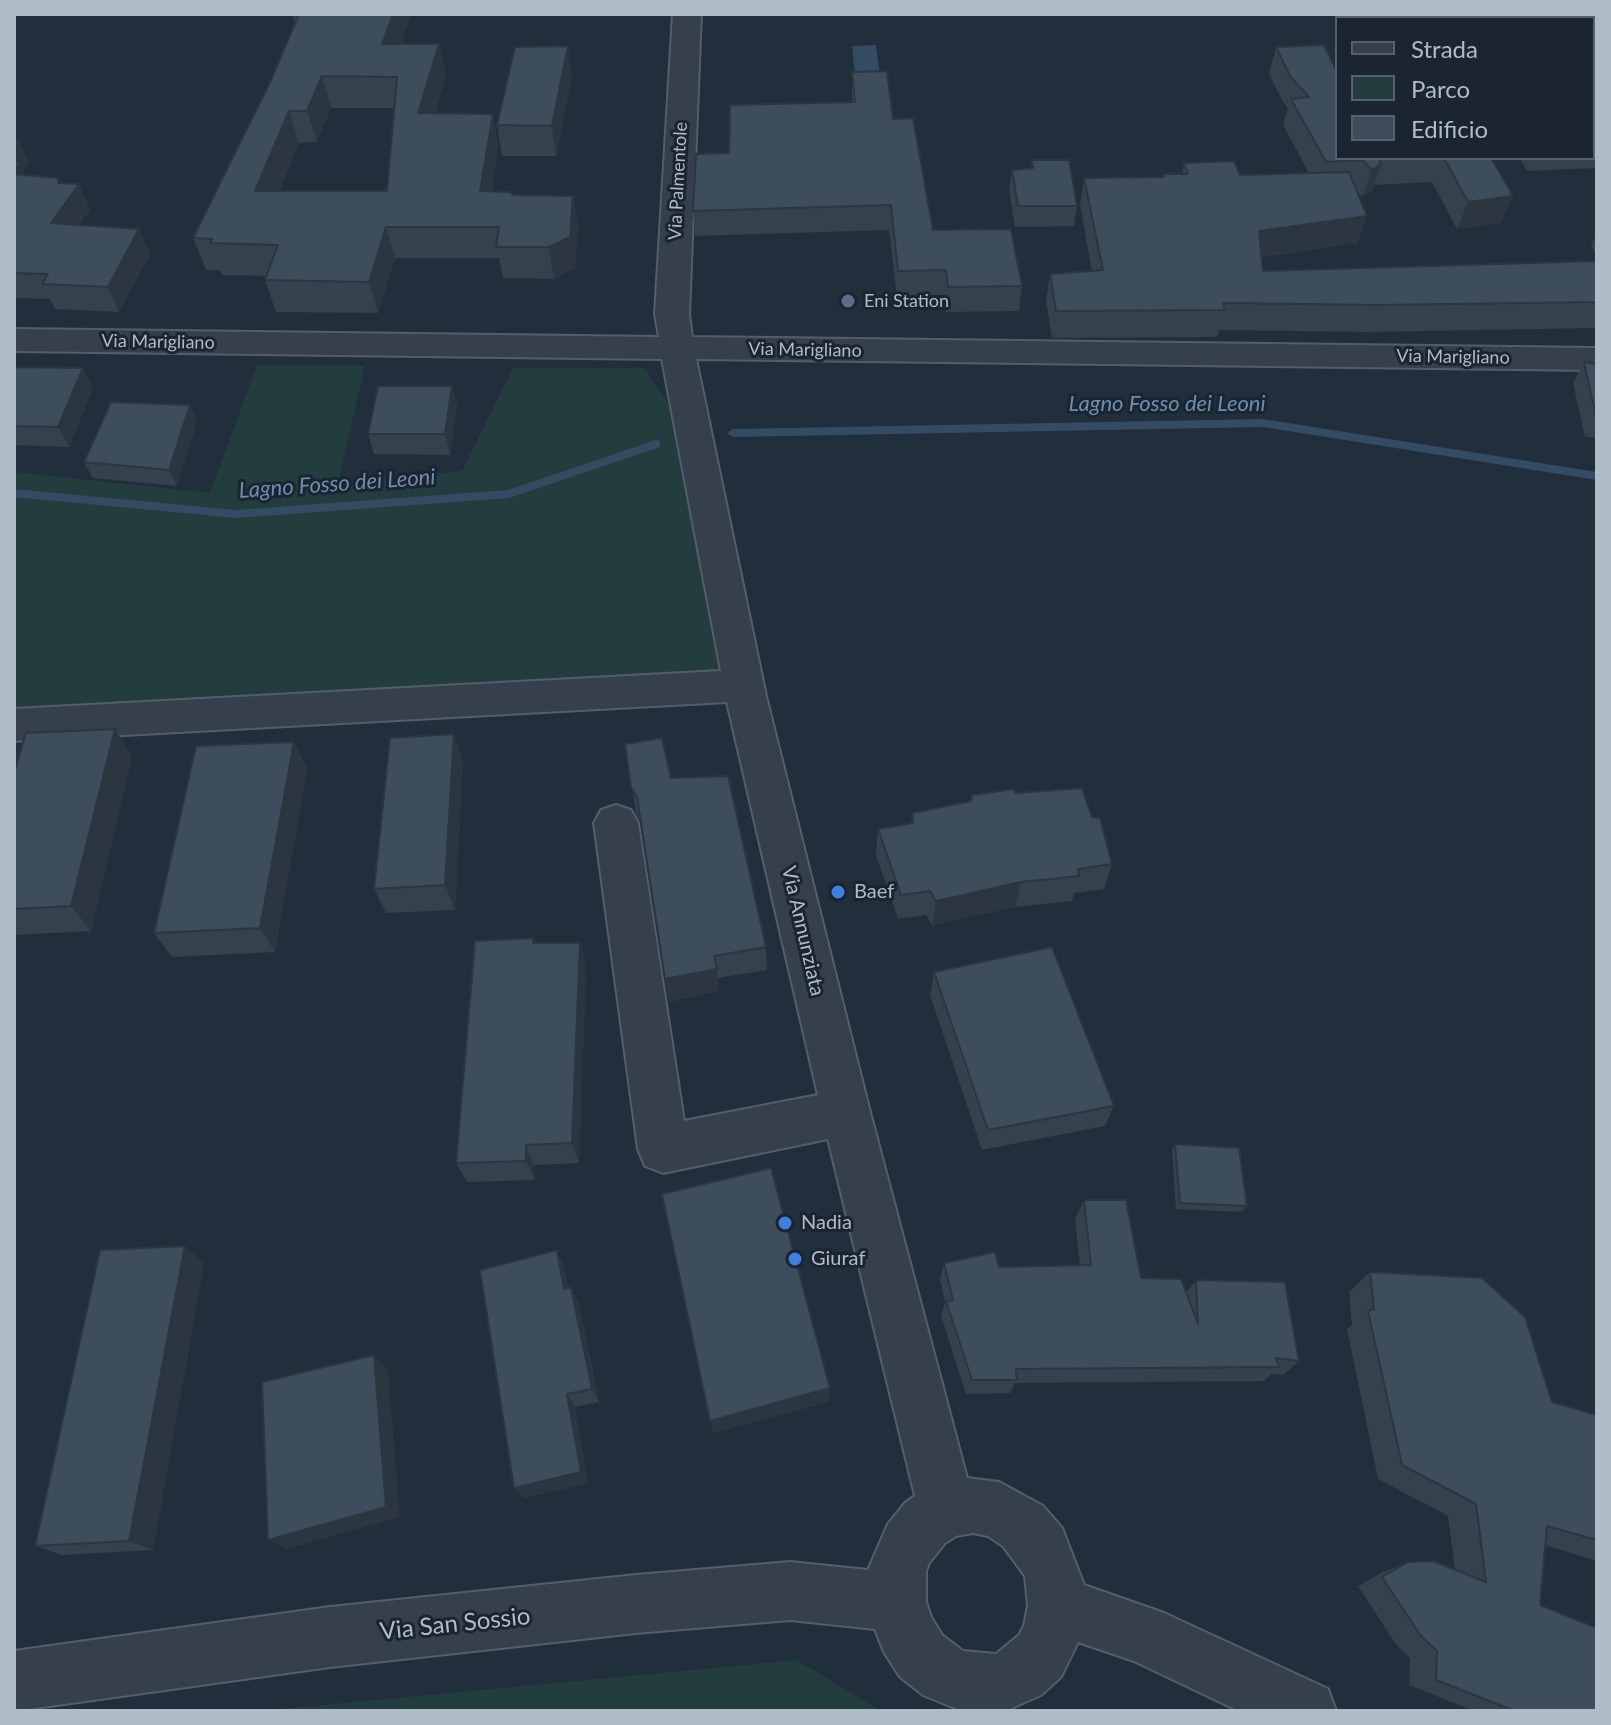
<!DOCTYPE html>
<html>
<head>
<meta charset="utf-8">
<style>
  body { margin:0 }
  #map { position:relative; width:1611px; height:1725px; overflow:hidden; background:#212e3c; font-family:Lato,sans-serif }
  canvas { display:block }
  .frame { position:absolute; inset:0; border:16px solid #b0bbc8; pointer-events:none }
  .legend { position:absolute; left:1335px; top:16px; width:260px; height:144px; box-sizing:border-box; background:#1a2531; border:2px solid #56616d; margin:0; padding:10px 14px; list-style:none; font-size:24px; color:#b0bbc8 }
  .legend li { display:flex; align-items:center; gap:16px; height:40px }
  .legend b { width:40px; border:2px solid #56616d }
</style>
</head>
<body>
<div id="map">
<canvas width="1611" height="1725"></canvas>
<div class="frame"></div>
<ul class="legend">
<li><b style="height:10px;background:#35404c"></b>Strada</li>
<li><b style="height:22px;background:#233c3d"></b>Parco</li>
<li><b style="height:22px;background:#3d4d5b"></b>Edificio</li>
</ul>
</div>
<script>
const ctx = document.querySelector('canvas').getContext('2d');
ctx.lineJoin = 'round';
function fill(path, color) { ctx.fillStyle = color; ctx.fill(path, 'evenodd'); }
const toPath = rows => new Path2D(rows.map(r => 'M' + r).join(''));
function trace(path, color, width, dash) { ctx.strokeStyle = color; ctx.lineWidth = width; ctx.lineCap = dash ? 'butt' : 'round'; ctx.setLineDash(dash || []); ctx.stroke(path); }
function label(font, color, halo, rows, align = 'center') {
  ctx.font = font + ' Lato,sans-serif'; ctx.lineWidth = 6; ctx.setLineDash([]); ctx.textBaseline = 'middle'; ctx.strokeStyle = halo; ctx.fillStyle = color; for (const [text, x, y, turn = 0] of rows) {
    ctx.save(); ctx.translate(x, y); ctx.rotate((+turn || 0) * Math.PI / 180); ctx.textAlign = isNaN(turn) ? turn : align; if (halo) ctx.strokeText(text, 0, 0); ctx.fillText(text, 0, 0); ctx.restore();
  }
}
const green = toPath([
  [257,365,365,366,338,482,462,471,513,368,644,368,671,407,721,673,14,708,14,472,210,493],
  [797,1660,881,1711,259,1711]
]);
const water = toPath([
  [876,45,880,76,855,76,852,46]
]);
const stream = toPath([
  [1263,419,1597,472,1597,480,1263,427,733,437,727,433,733,429,1263,419],
  [656,440,660,441,660,447,509,498,236,518,14,497,14,489,236,510,508,490,656,440]
]);
const minor = toPath([
  [673,14,701,14,689,314,692,337,1597,348,1597,370,696,359,766,696,870,1112,967,1478,999,1482,1043,1506,1062,1528,1084,1585,1164,1613,1328,1689,1336,1711,1239,1711,1134,1661,1078,1642,1061,1677,1041,1695,1005,1711,962,1711,923,1695,900,1677,884,1652,875,1629,790,1620,636,1633,330,1667,14,1711,14,1651,330,1607,636,1575,790,1562,868,1570,888,1524,905,1503,915,1496,828,1139,663,1173,645,1166,638,1149,594,823,601,810,616,805,631,810,638,823,684,1121,818,1095,727,702,14,741,14,709,721,671,662,359,14,351,14,329,659,337,655,314,673,14],
  [973,1533,988,1536,1003,1546,1025,1576,1028,1606,1024,1626,1019,1635,996,1654,963,1651,942,1635,931,1617,926,1602,926,1571,929,1563,945,1543,956,1536,973,1533]
]);
const wall = toPath([
  [292,14,411,14,401,44,439,44,446,75,435,113,493,114,498,146,492,191,512,195,573,196,578,227,575,268,554,279,503,278,499,258,395,258,378,313,276,312,265,280,267,276,222,275,220,270,206,270,193,238,271,80,295,23],
  [331,108,394,108,387,191,279,191,299,143,317,142],
  [1501,14,1597,14,1597,17,1500,18],
  [1593,27,1597,29,1597,168,1527,171,1520,158,1593,158],
  [1324,45,1337,158,1491,158,1501,223,1457,229,1432,182,1374,185,1372,191,1362,197,1356,189,1358,243,1262,257,1263,271,1597,261,1597,328,1368,332,1219,330,1217,337,1052,338,1046,301,1050,274,1092,271,1080,205,1084,178,1163,177,1164,174,1182,174,1184,163,1240,175,1309,173,1283,125,1288,109,1283,102,1269,74,1276,47],
  [852,72,893,119,933,230,1022,286,1019,311,946,312,944,295,897,296,889,230,695,236,693,211,729,153,852,102],
  [572,76,556,156,502,156,497,125],
  [14,136,29,162,23,171,25,175,62,183,90,209,79,225,139,229,150,254,119,312,55,309,50,299,14,298],
  [1032,160,1077,206,1074,226,1015,227,1009,190,1012,170,1031,168],
  [1597,233,1597,258,1591,245],
  [1584,362,1597,364,1597,438,1585,437,1573,383],
  [14,367,83,368,93,388,69,447,14,445],
  [452,386,457,406,450,455,374,454,368,434],
  [190,405,197,421,177,486,93,478,84,462],
  [115,729,132,756,91,931,14,935,14,773],
  [294,742,307,769,275,952,172,957,154,933],
  [625,744,671,778,766,947,767,970,718,978,719,991,669,1002,640,822,636,812],
  [463,761,455,910,386,913,374,889],
  [1016,793,1092,817,1112,864,1104,889,1074,893,1072,901,1015,907,932,925,926,915,898,919,876,855,878,829,911,823,912,813],
  [535,943,580,943,586,966,579,1163,534,1165,535,1180,467,1182,456,1163],
  [934,972,1114,1106,1105,1126,982,1150,930,995],
  [1175,1144,1247,1206,1242,1212,1176,1209,1172,1151],
  [1084,1200,1141,1278,1186,1293,1196,1280,1299,1361,1283,1375,1272,1374,1264,1381,1015,1383,1010,1393,966,1394,941,1316,945,1303,940,1279,944,1263,999,1267,1080,1266,1075,1219],
  [557,1250,564,1267,568,1288,579,1303,599,1402,575,1407,588,1483,524,1498],
  [204,1263,153,1550,62,1555,35,1546],
  [1370,1272,1552,1402,1597,1415,1597,1561,1545,1545,1540,1605,1597,1711,1474,1711,1409,1685,1410,1658,1395,1643,1358,1586,1383,1572,1408,1562,1455,1570,1448,1516,1378,1479,1347,1329,1352,1325,1349,1292]
]);
const shadedWall = toPath([
  [393,14,411,14,390,75,382,44],
  [439,44,446,75,425,144,418,113],
  [568,46,572,76,556,156,552,126],
  [322,76,331,108,317,142,307,111],
  [289,111,299,143,266,222,255,191],
  [493,114,498,146,487,223,480,191],
  [17,137,29,162,23,171,31,187,14,181,14,142],
  [1381,164,1372,191,1362,197,1372,170],
  [59,178,69,198,79,184,90,209,63,247,51,223],
  [573,196,578,227,575,268,554,279,549,247],
  [1513,196,1501,223,1457,229,1468,202],
  [1367,216,1358,243,1252,258,1259,231],
  [386,227,395,258,378,313,369,282],
  [139,229,150,254,119,312,108,287],
  [83,368,93,388,69,447,58,427],
  [452,386,457,406,450,455,445,434],
  [190,405,197,421,177,486,169,470],
  [115,729,132,756,91,931,71,906],
  [454,734,463,761,455,910,445,885],
  [294,742,307,769,275,952,260,928],
  [1021,882,1015,907,932,925,936,901],
  [580,943,586,966,579,1163,572,1143],
  [717,969,719,991,669,1002,665,979],
  [526,1145,534,1165,535,1180,526,1161],
  [185,1246,204,1263,153,1550,129,1541],
  [557,1250,564,1267,572,1305,564,1289],
  [571,1287,579,1303,599,1402,592,1389],
  [374,1355,388,1370,400,1517,287,1549,268,1540],
  [830,1388,829,1402,714,1433,710,1421],
  [567,1394,575,1407,588,1483,524,1498,514,1488]
]);
const building = toPath([
  [299,14,393,14,382,44,439,44,418,113,493,114,480,191,511,192,512,195,573,196,570,237,549,247,496,247,499,227,386,227,369,282,265,280,278,245,210,243,212,239,193,238,271,80,299,14],
  [322,76,397,77,387,191,255,191,289,111,307,111,322,76],
  [1521,14,1560,14,1570,18,1523,18,1521,14],
  [1593,27,1597,29,1597,131,1593,132,1593,27],
  [1324,45,1337,72,1337,158,1400,158,1379,159,1381,164,1372,170,1363,160,1326,162,1291,99,1309,97,1290,76,1276,47,1324,45],
  [568,46,552,126,497,125,515,47,568,46],
  [887,71,893,119,913,118,933,230,1011,229,1022,286,948,287,946,270,898,271,891,205,693,211,696,154,729,153,730,105,855,102,852,72,887,71],
  [1444,158,1491,158,1513,196,1468,202,1444,158],
  [1032,160,1069,160,1077,206,1018,206,1012,170,1033,168,1032,160],
  [14,161,19,162,14,173,14,161],
  [1234,161,1240,175,1349,172,1367,216,1259,231,1263,271,1597,261,1597,302,1379,305,1223,303,1225,310,1056,311,1050,274,1103,270,1084,178,1164,177,1164,174,1188,174,1184,163,1234,161],
  [14,174,59,178,58,183,79,184,51,223,139,229,108,287,42,284,48,274,14,273,14,174],
  [1584,362,1597,364,1597,416,1596,416,1584,362],
  [14,367,83,368,58,427,14,426,14,367],
  [378,386,452,386,445,434,368,434,378,386],
  [111,402,190,405,169,470,84,462,111,402],
  [115,729,71,906,14,909,14,773,26,733,115,729],
  [454,734,445,885,374,889,390,738,454,734],
  [662,738,671,778,728,776,766,947,714,956,717,969,665,979,637,797,631,787,625,744,662,738],
  [294,742,260,928,154,933,196,746,294,742],
  [1082,788,1092,817,1100,818,1112,864,1078,869,1079,876,1021,882,936,901,930,891,901,895,878,829,913,823,912,813,971,801,972,795,1014,789,1016,793,1082,788],
  [533,938,533,943,580,943,572,1143,526,1145,526,1161,456,1163,475,941,533,938],
  [1052,947,1114,1106,988,1130,934,972,1052,947],
  [1175,1144,1239,1148,1247,1206,1180,1203,1175,1144],
  [771,1168,830,1388,710,1421,662,1194,771,1168],
  [1084,1200,1126,1200,1141,1278,1181,1279,1198,1324,1196,1280,1285,1282,1299,1361,1276,1358,1279,1367,1016,1369,1017,1380,972,1380,946,1301,953,1300,944,1263,995,1252,999,1267,1091,1265,1084,1200],
  [185,1246,129,1541,35,1546,100,1250,185,1246],
  [557,1250,564,1289,571,1287,592,1389,567,1394,581,1472,514,1488,480,1270,557,1250],
  [1370,1272,1482,1278,1525,1317,1552,1402,1597,1415,1597,1540,1547,1526,1540,1605,1597,1628,1597,1711,1515,1711,1436,1680,1437,1651,1421,1636,1382,1577,1408,1562,1433,1561,1486,1582,1476,1504,1402,1465,1368,1311,1374,1309,1370,1272],
  [374,1355,386,1507,268,1540,262,1382,374,1355]
]);
const markers = [
  [848,301,8,"#5c6f8a"],
  [838,892,8,"#3f7fe0"],
  [785,1223,8,"#3f7fe0"],
  [795,1259,8,"#3f7fe0"]
];
const farStreetnames = [
  ["Via Palmentole",678,181,-87],
  ["Via Marigliano",158,342,1],
  ["Via Marigliano",805,350,1],
  ["Via Marigliano",1453,357,1]
];
const farPoinames = [
  ["Eni Station",864,301]
];
const poiNames = [
  ["Baef",854,892],
  ["Nadia",801,1223],
  ["Giuraf",811,1259]
];
const streetNames = [
  ["Via Annunziata",803,931,77]
];
const waterNames = [
  ["Lagno Fosso dei Leoni",1167,404],
  ["Lagno Fosso dei Leoni",337,484,-4]
];
const nearStreetnames = [
  ["Via San Sossio",455,1624,-6]
];
fill(green, '#233c3d');
fill(water, '#344b64');
fill(stream, '#344b64');
trace(minor, '#535e6a', 4);
fill(minor, '#35404c');
fill(wall, '#34424e');
fill(shadedWall, '#2b3640');
fill(building, '#3d4d5b');
trace(building, '#2b3640', 2);
for (const [x, y, r, color] of markers) { const dot = new Path2D(); dot.arc(x, y, r, 0, 2 * Math.PI); ctx.fillStyle = color; ctx.fill(dot); trace(dot, '#1a2531', 3); }
label('18px', '#b0bbc8', '#1a2531', farStreetnames);
label('18px', '#b0bbc8', '#1a2531', farPoinames, 'left');
label('20px', '#b0bbc8', '#1a2531', poiNames, 'left');
label('20px', '#b0bbc8', '#1a2531', streetNames);
label('italic 22px', '#6f8dad', '#1a2531', waterNames);
label('24px', '#b0bbc8', '#1a2531', nearStreetnames);
</script>
</body>
</html>
